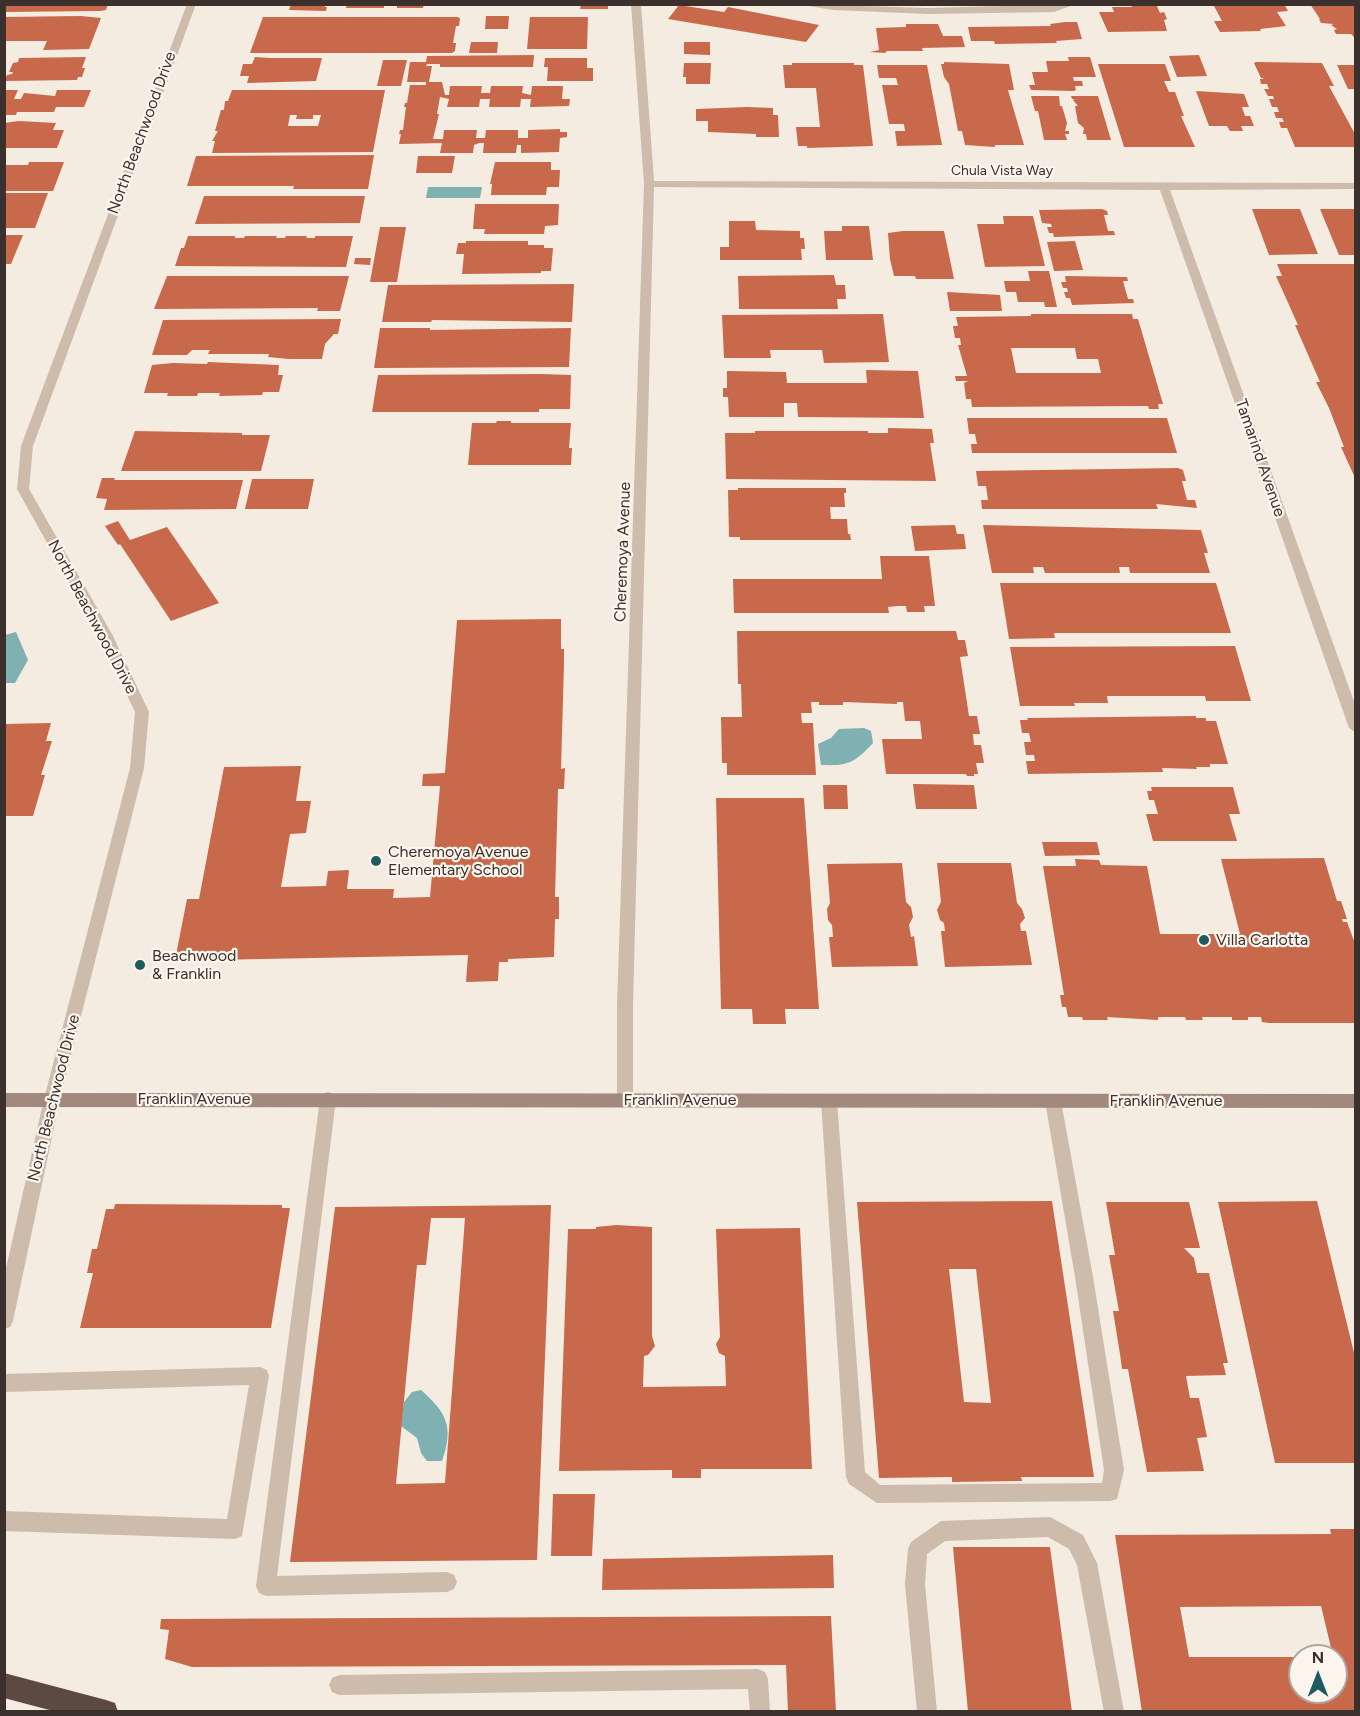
<!DOCTYPE html>
<html>
<head>
<meta charset="utf-8">
<style>
  body { margin:0 }
  #map { position:relative; width:1360px; height:1716px; overflow:hidden; background:#f4ebe1; font-family:Figtree,sans-serif }
  canvas { display:block }
  .frame { position:absolute; inset:0; border:6px solid #3b302b; pointer-events:none }
  .north { position:absolute; left:1288px; top:1644px; width:60px; height:60px; box-sizing:border-box; background:#fbf5ee; border:2px solid #aea6a0; border-radius:50%; rotate:0deg; font-size:16px; font-weight:700; line-height:24px; text-align:center; color:#3b302b }
  .north::after { content:''; display:block; margin:auto; width:21px; height:27px; background:#1f5a5e; clip-path:polygon(50% 0,100% 100%,50% 72%,0 100%) }
</style>
</head>
<body>
<div id="map">
<canvas width="1360" height="1716"></canvas>
<div class="frame"></div>
<div class="north">N</div>
</div>
<script>
const context = document.querySelector('canvas').getContext('2d');
context.lineJoin = 'round';
function paint(path, color) { context.fillStyle = color; context.fill(path, 'evenodd'); }
function strokePath(path, color, width, dash) { context.strokeStyle = color; context.lineWidth = width; context.lineCap = dash ? 'butt' : 'round'; context.setLineDash(dash || []); context.stroke(path); }
function write(font, color, halo, rows, align = 'center') {
  context.font = font + ' Figtree,sans-serif'; context.lineWidth = 4.5; context.setLineDash([]); context.textBaseline = 'middle'; context.strokeStyle = halo; context.fillStyle = color; for (const [text, x, y, turn = 0] of rows) {
    context.save(); context.translate(x, y); context.rotate((+turn || 0) * Math.PI / 180); context.textAlign = isNaN(turn) ? turn : align; if (halo) context.strokeText(text, 0, 0); context.fillText(text, 0, 0); context.restore();
  }
}
paint(new Path2D(`
  M428,187H482L480,198H426Z
  M16,632L28,660L15,683H5V635Z
  M864,728L871,731L873,743C854,763 849,766 821,765L818,744L831,738L839,729Z
  M421,1390C447,1413 454,1427 442,1461H427L421,1453L417,1438L401,1426L404,1402L412,1392Z`), '#7fb0b2');
paint(new Path2D(`
  M5,4H108L106,10L100,11L5,12Z
  M291,4H325V7H327L326,11L289,10Z
  M347,4H384V8H346Z
  M397,4H424L423,8H397Z
  M581,4H608V9H580Z
  M1131,4H1156L1160,13L1164,12L1167,19L1164,20L1167,31L1108,32L1099,12H1114L1112,7H1132Z
  M1213,4H1284L1288,11L1277,12L1286,26L1260,29L1261,31L1220,32L1214,21H1222Z
  M1310,4H1356V39L1351,34H1336L1334,30L1337,29L1331,25L1334,24L1321,23L1319,19H1320Z
  M679,5L724,12L728,7L819,25L806,42L668,19Z
  M81,16L101,18L89,49L43,50L47,41H4V17Z
  M486,16H509L508,29H485Z
  M263,17H457L460,18L459,26H456L453,43H456L455,51L452,53H250Z
  M530,17H588L587,49H527Z
  M1065,22H1077L1082,39L1056,41L1057,43L995,44L994,41H971L968,27L1051,26L1050,24Z
  M906,24H938L943,36H962L965,47L922,48L923,51H887L885,53L870,52L879,50L876,28L906,27Z
  M471,42H498L497,53H469Z
  M684,42H710V55L684,54Z
  M534,55L533,67H440V64H427L426,66H432L429,82H442L445,95H449L450,86H482L481,93H490L491,86H523L522,93L531,95L532,86H563L562,99H570L569,106L530,107L531,99H521L520,107H489L490,99H480L479,107H447L449,99L440,97L437,114H439L433,139H443L444,130H477L476,138H485L486,130H518V138H528V130L560,129V132H567V137L560,138L559,152L521,153V145H517L516,153H483L484,143H479L474,145L473,153H440L442,143L399,144L401,134H399L400,130H403L406,107H404L405,103H407L410,85H426V82H407L410,62H426L427,56Z
  M1199,55L1207,76L1177,77L1169,56Z
  M86,57L82,68H85L82,77H78L77,80L4,81L7,75L12,74L13,72H9L13,63L18,62L19,58Z
  M255,57L270,58H322L316,81L247,83L249,76H240L243,64H252Z
  M1068,57H1090L1096,77H1073L1074,81H1082L1083,86H1075L1076,90L1074,91L1031,90L1029,85H1035L1032,72H1048L1046,61H1069Z
  M545,58H587V68H593V81H547L548,67H544Z
  M383,60H407L401,86H377Z
  M944,62L1009,64L1014,90H1008L1024,145H995V147L965,145L962,131H958L949,84L944,77L941,64H944Z
  M1256,62L1322,63L1334,86H1329L1356,136V147H1295L1287,128H1281L1279,122H1284L1282,118H1276L1274,112H1279L1277,107H1272L1269,99H1274L1273,96H1268L1264,89H1269L1267,84H1261L1260,79H1265L1261,78L1254,63Z
  M684,63H711L710,84H686V77H683Z
  M792,63H854V65H863L873,146L807,148V146H798L796,127H820L816,88H785L783,65H792Z
  M1098,64H1165L1171,81H1164L1169,92H1175L1184,116H1181L1195,147H1124Z
  M877,65H927L942,145L897,146L895,131H905L904,124H889L882,85H898L896,78H879Z
  M1337,65H1356V89H1348Z
  M4,90H18L14,99H21L24,93L55,96L57,90H91L84,107H56L54,112H17L16,115H4Z
  M232,90H385L373,152L212,153L215,141H212L218,131H215L221,110H224L225,101H228ZM290,115H297L296,119H313V115H321L318,126H288Z
  M1196,91L1244,94L1249,107H1242L1245,116H1250L1254,126H1241L1243,131H1230L1227,126H1209Z
  M1031,96H1059L1060,106H1062L1067,123L1065,131H1069V134H1065L1067,140H1044L1038,111H1035Z
  M1071,96H1098L1111,140H1087L1086,134H1083L1084,128L1078,123L1075,106H1078L1073,100L1075,99H1072Z
  M747,107L773,108V115H778L779,137H756V134L708,132V121H696V109Z
  M19,121L56,123L53,130H64L57,148H4V123Z
  M374,155L368,189H293L294,186H187L196,156Z
  M418,156H455L452,173H416Z
  M29,162H64L53,191H4V165H28Z
  M495,162H551V170H560L559,187H547L546,195H491L492,184H490Z
  M4,193H48L35,228H4Z
  M204,196H365L360,223L195,224Z
  M475,204H559L558,225L545,226L544,234H484L485,229H473Z
  M1102,209L1107,211L1108,215H1104L1108,231H1114L1115,235L1054,237L1053,233H1049L1047,227H1052L1051,224L1042,223L1039,210Z
  M1252,209H1300L1318,254L1269,255Z
  M1320,209H1356V255H1339Z
  M1003,216H1033L1045,266L985,267L977,224H1004Z
  M729,221H755L756,230L800,231V238H804L805,249H801L802,260H720V247H729Z
  M842,226H869L873,260H826L824,231H842Z
  M380,227H406L397,282H370Z
  M903,231H944L954,279H916L915,276H894L890,259L888,233Z
  M4,235H23L11,264H4Z
  M188,236H235V238H244L245,236H277L276,238H285L286,236H307L306,238H315V236H353L346,267L175,266L181,248H184Z
  M466,241H528V245H544V248H553L551,271H541V273L462,274L464,254H456L458,243H466Z
  M1075,241L1083,270L1054,271L1047,242Z
  M355,258H371L370,265L354,264Z
  M1277,264H1356V480L1341,447H1344L1329,408L1316,382H1320L1295,325H1298L1276,276H1282Z
  M1028,271H1049L1057,307H1045L1044,302H1018L1016,292H1006L1004,281H1030Z
  M834,275L836,285H845L846,299H837L838,309H739L738,276Z
  M167,276H349L340,311H317L318,308L154,309Z
  M1065,276L1127,277L1128,281H1123L1128,299H1133L1134,303L1072,305L1070,298H1066L1064,292H1068L1067,288H1063L1061,282H1066Z
  M574,284L572,322L432,320L431,322H382L388,285Z
  M947,292L1000,295L1002,311H950Z
  M883,314L889,362L824,363L822,350H770L771,358H724L722,315Z
  M1031,314H1132L1133,319H1138L1163,404H1158L1159,409H1149L1148,406L972,407L971,399H966L964,383L968,381H956L955,376H967L958,345H961L960,338H955L953,326H958L956,317L1031,316ZM1011,348H1075L1077,359H1098L1101,373H1016Z
  M341,319L338,334H334L325,344L322,359H289L268,357L269,354H208L210,350H192L187,355H152L163,320Z
  M380,328H430V330L571,328L569,367L374,368Z
  M208,362L279,365L278,375H283L279,392H263L262,395L219,396L220,393H198L197,396H167L168,393H144L152,365L173,363L207,364Z
  M866,370L918,371L924,418L798,417L797,403H784V417H729L728,397H723V388H727V371L786,372L787,383H867Z
  M541,374L571,375L570,409H539V412H372L378,375Z
  M967,418H1167L1177,453H972L971,444H977L975,434H969Z
  M497,421H511V423H571L569,448H572L571,465H468L472,423H496Z
  M888,428L932,429L934,443H930L936,481L726,479L725,433H755V431H868V433H888Z
  M135,431L242,433V435H270L261,471H121Z
  M1178,468L1183,470L1186,481H1182L1187,500H1195L1197,508L1156,504L1158,509H982L981,500H988L986,486H978L976,471Z
  M102,478H115L114,480H243L236,509L104,510L107,499L96,498Z
  M252,479H314L308,509H245Z
  M738,488H846V493H844L845,507H830L831,519H847L848,534H850L851,540H740V537H729L728,490H738Z
  M118,521L130,540L167,527L219,603L171,621L120,544L118,545L105,526Z
  M955,525L957,534H964L966,549L915,551L911,526Z
  M983,525L1201,530L1208,553H1204L1210,573H1130L1129,567H1119L1120,573H1045L1043,567H1033L1034,573H992Z
  M880,556H929L935,606H924L925,612H907L906,606H898L888,607L889,613H734L733,579H882Z
  M1000,583H1216L1231,633H1054L1055,638L1009,639Z
  M561,619V649H564V664L561,769L565,768L564,789H558L555,897H559V919H555L554,957L508,959V962H499L498,981L466,982L468,955L211,960L212,954L176,955L187,899H199L224,767L301,766L296,801H311L306,833L290,834L281,887L326,886L328,871L349,870L347,889H394L393,898L430,897L440,786H422L423,774L445,773L457,620Z
  M737,631H956L958,640H965L968,656L960,657L969,716H977L980,734H973L974,745H981L984,763H976L978,774H974V776H967L966,774H886L882,739H922L920,721H905L903,702H897V704L843,702V705H819V702H811L812,713H801L802,723H813L816,775H727V763H722L721,717H742L741,684H738Z
  M1235,646L1251,701H1206L1205,696H1107L1108,703H1074L1075,706H1020L1010,647Z
  M1196,716V718H1206V721H1216L1228,764H1210V767H1196L1197,769L1162,768L1163,772L1028,774L1026,761H1035L1034,755H1026L1024,742H1031L1029,733H1022L1020,720H1028L1027,718Z
  M51,723L46,741H52L41,775H45L33,816H4V724Z
  M913,784L974,785L977,809H916Z
  M823,785H847L848,809H824Z
  M1151,787H1233L1240,814H1229L1237,841H1153L1146,814H1158L1154,800H1149L1147,791H1152Z
  M716,798H804L819,1009H785L786,1024H753L752,1009H721Z
  M1042,842H1097L1100,855L1045,856Z
  M1324,858L1337,901H1341L1347,919H1342L1343,922H1347L1356,946V1023H1269L1262,1022L1261,1017H1248V1020H1232V1017H1202L1203,1020H1186L1185,1017H1158V1020L1107,1017L1108,1020H1083L1082,1017H1068L1066,1007H1062L1060,995H1064L1043,866H1076L1075,859L1099,860L1101,865L1147,866L1160,934H1240L1221,859Z
  M902,863L906,902L911,907L913,917L909,925L911,937L914,936L918,966L832,967L829,937H833L832,925L828,920L827,909L830,903L827,864Z
  M937,863H1011L1017,903L1022,909L1025,918L1020,924L1021,931H1026L1032,965L945,967L941,931H945L944,923L940,920L937,910L941,902Z
  M1052,1201L1094,1477H1021L1022,1481L952,1482V1477L879,1478L857,1202ZM949,1269H976L991,1403L964,1402Z
  M1317,1201L1356,1361V1463H1275L1218,1202Z
  M1106,1202H1189L1200,1248H1184L1194,1258L1197,1273H1209L1228,1363H1223L1226,1375L1186,1376L1190,1398H1199L1207,1437L1197,1438L1204,1471L1147,1472L1128,1369H1122L1120,1354L1113,1311H1119L1109,1255H1115Z
  M115,1204L282,1205V1208H290L271,1328H80L93,1273H87L92,1249H97L106,1209H114Z
  M551,1205L537,1560L290,1562L335,1207ZM431,1218H465L445,1483L396,1484L417,1265H426Z
  M616,1225L652,1227V1336L655,1346L648,1355L644,1356L643,1387L726,1386L725,1356L719,1353L716,1344L720,1337L716,1229L800,1228L812,1469H701V1478H672V1470L559,1471L568,1229H596V1227Z
  M553,1494H595L592,1556H551Z
  M1330,1529H1356V1712H1142L1115,1535L1331,1534ZM1321,1606L1333,1656H1336V1692H1300V1657H1189L1180,1607Z
  M953,1547H1050L1072,1712H968Z
  M833,1555L834,1588L602,1590L603,1559Z
  M831,1616L836,1712H788L786,1665L192,1667L165,1659L169,1630L160,1629L161,1619Z`), '#c8694b');
paint(new Path2D(`
  M328,1092L334,1094L336,1099L277,1576L447,1572L454,1575L457,1582L454,1589L447,1592L266,1596L259,1593L256,1586L320,1099L322,1094Z
  M829,1094L835,1096L837,1101L865,1472L880,1485L1102,1483L1104,1470L1075,1277L1045,1101L1047,1096L1053,1094L1059,1096L1061,1101L1093,1277L1124,1470L1117,1499L1110,1501L877,1503L849,1484L846,1477L821,1101L823,1096Z
  M260,1367L267,1370L269,1376L242,1536L235,1539L4,1531V1511L227,1519L249,1385L4,1392V1374Z
  M1050,1517L1083,1535L1097,1563L1124,1712H1104L1077,1565L1069,1549L1048,1537L945,1541L927,1554L925,1584L937,1712H917L905,1584L908,1549L911,1542L941,1521Z
  M758,1669L765,1672L768,1679L770,1712H750L748,1689L339,1695L332,1692L329,1685L332,1678L339,1675Z`), '#cdbbac');
paint(new Path2D(`
  M631,4H641L654,181L1356,183V189L1170,190L1356,707V733L1349,728L1160,190L654,187L633,1006V1100L631,1105L625,1107L619,1105L617,1100V1006L644,184Z
  M797,4L928,8L1076,4L1054,12L928,14L833,10Z
  M52,1092L58,1094L60,1099L13,1321L10,1327L4,1329V1277L44,1099L46,1094Z`), '#cdbbac');
paint(new Path2D(`
  M187,4H196L33,446L29,489L113,636L149,712L144,768L60,1099L58,1104L52,1106L46,1104L44,1099L130,768L135,712L99,636L17,489L21,446Z`), '#cdbbac');
paint(new Path2D(`
  M4,1093L1356,1094V1108L4,1107Z`), '#a18a7d');
paint(new Path2D(`
  M4,1673L106,1700L115,1703L118,1712H57L4,1698Z`), '#5c4a42');
for (const [x, y, r, color] of [
  [376,861,6,"#1f5a5e"],
  [1204,940,6,"#1f5a5e"],
  [140,965,6,"#1f5a5e"]
]) { const dot = new Path2D(); dot.arc(x, y, r, 0, 2 * Math.PI); context.fillStyle = color; context.fill(dot); strokePath(dot, '#fbf5ee', 2); }
write('14px', '#3b302b', '#fbf5ee', [
  ["Chula Vista Way",1002,171]
]);
write('16px', '#3b302b', '#fbf5ee', [
  ["North Beachwood Drive",142,133,-70],
  ["Tamarind Avenue",1260,458,71],
  ["Cheremoya Avenue",623,552,-88],
  ["North Beachwood Drive",92,617,62],
  ["North Beachwood Drive",54,1098,-76],
  ["Franklin Avenue",194,1099],
  ["Franklin Avenue",680,1100],
  ["Franklin Avenue",1166,1101]
]);
write('16px', '#3b302b', '#fbf5ee', [
  ["Cheremoya Avenue",388,852],
  ["Elementary School",388,870],
  ["Villa Carlotta",1216,940],
  ["Beachwood",152,956],
  ["& Franklin",152,974]
], 'left');
</script>
</body>
</html>
